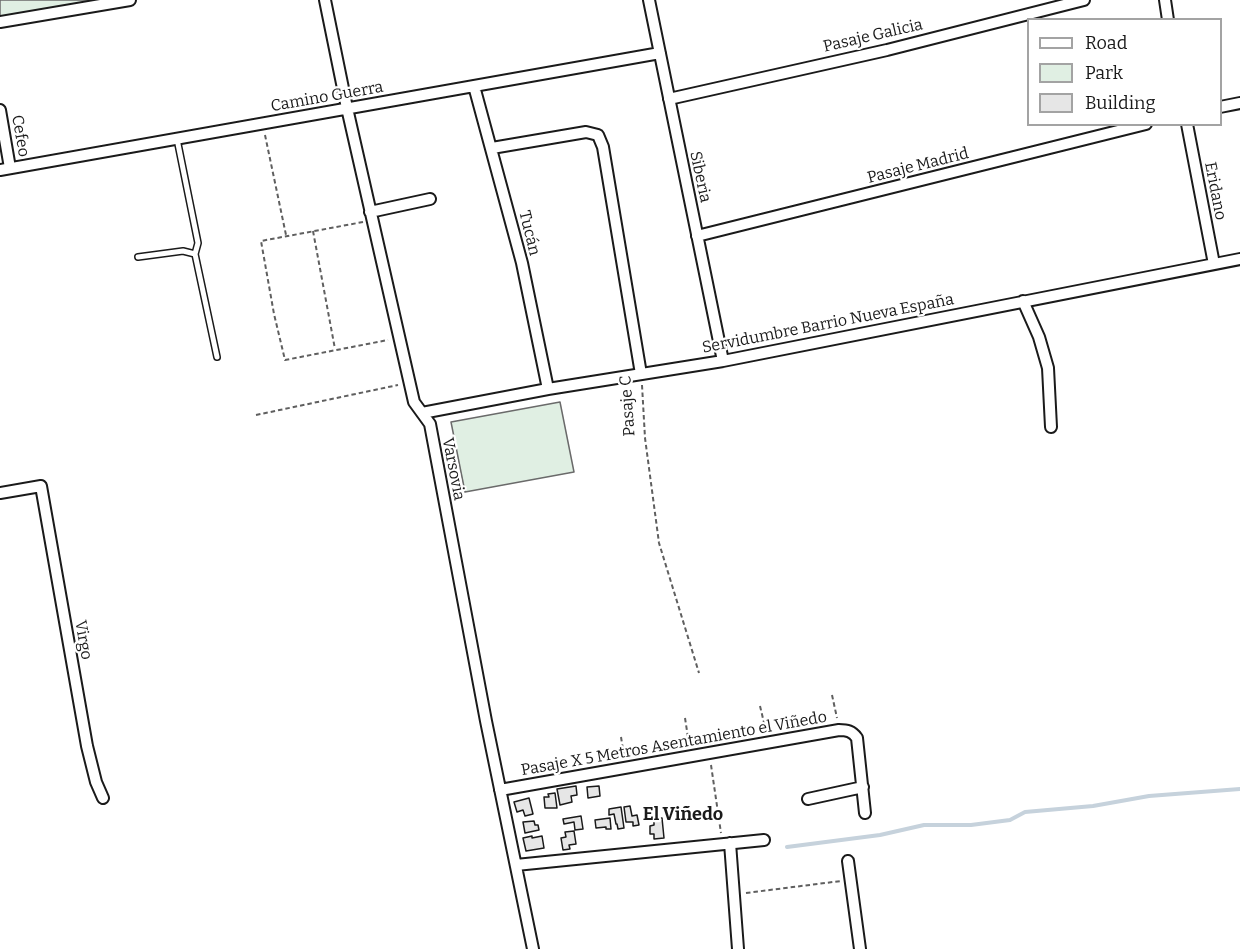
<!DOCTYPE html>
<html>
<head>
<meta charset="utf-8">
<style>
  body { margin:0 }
  #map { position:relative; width:1240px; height:949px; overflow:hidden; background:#fff; font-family:Bitter,serif }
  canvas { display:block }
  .legend { position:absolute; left:1027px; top:18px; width:195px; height:108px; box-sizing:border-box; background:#fff; border:2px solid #a3a3a3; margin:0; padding:8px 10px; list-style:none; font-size:18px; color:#1a1a1a }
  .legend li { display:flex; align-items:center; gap:12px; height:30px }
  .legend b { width:30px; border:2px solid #a3a3a3 }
</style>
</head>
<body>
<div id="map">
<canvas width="1240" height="949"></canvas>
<ul class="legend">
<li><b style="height:8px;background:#fff"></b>Road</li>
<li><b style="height:16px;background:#e0efe3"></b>Park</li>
<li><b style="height:16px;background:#e6e6e6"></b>Building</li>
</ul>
</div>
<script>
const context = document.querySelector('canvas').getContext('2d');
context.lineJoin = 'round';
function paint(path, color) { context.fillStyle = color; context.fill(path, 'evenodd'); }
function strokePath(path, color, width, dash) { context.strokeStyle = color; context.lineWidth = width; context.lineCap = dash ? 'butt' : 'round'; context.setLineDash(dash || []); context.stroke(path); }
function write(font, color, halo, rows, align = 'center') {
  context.font = font + ' Bitter,serif'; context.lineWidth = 4.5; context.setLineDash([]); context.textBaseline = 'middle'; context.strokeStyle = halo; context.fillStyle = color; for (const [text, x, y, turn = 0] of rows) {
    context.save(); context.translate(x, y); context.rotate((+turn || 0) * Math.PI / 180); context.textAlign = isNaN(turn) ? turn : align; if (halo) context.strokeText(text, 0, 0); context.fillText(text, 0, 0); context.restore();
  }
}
const green = new Path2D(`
  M0,0H98L0,17Z
  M560,402L574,472L465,492L451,422Z`);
paint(green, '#e0efe3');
strokePath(green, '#6a6a6a', 1.5);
strokePath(new Path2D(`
  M787,847L880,835L924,825H971L1010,820L1025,812L1093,806L1149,796L1240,789`), '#c6d2dc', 4);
const building = new Path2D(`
  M576,786L577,795L571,796L572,802L560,805L557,789Z
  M599,786L600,796L588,798L587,787Z
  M555,793L557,808H545L544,797H549L548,794Z
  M529,798L533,814L525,816L523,810L517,812L514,802Z
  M630,806L632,816L637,815L639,825L633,826V822H626L624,807Z
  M621,807L624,828L618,829L617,824H616L614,814L609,815V809Z
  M581,816L583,829L575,830L574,822L564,824L563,819Z
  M610,818L611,829H606V827L596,828L595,820Z
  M662,818L664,838L654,839V834H650V826L654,825V819Z
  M534,821L535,825H538L539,830L525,833L523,822Z
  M574,831L576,844L569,845L570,849L563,850L561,838L566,837L565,832Z
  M532,836V838L542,836L544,848L526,851L523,838Z`);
paint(building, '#e6e6e6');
strokePath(building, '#1a1a1a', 1.5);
const lane = new Path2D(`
  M177,139L198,243L195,254L217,357
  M138,257L183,251L195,254`);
const street = new Path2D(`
  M325,0L347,108L414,402L430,424L486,721L533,949
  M649,0L723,361
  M1165,0L1168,20
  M0,22L130,0
  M474,86L522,263L548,389
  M669,99L887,50L1084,0
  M1220,107L1240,103
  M0,110L10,168
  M1187,124L1214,264
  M492,148L586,132L598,135L603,147L641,374
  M0,170L660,53
  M370,212L430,199
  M697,236L1146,124
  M1023,301L1039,337L1048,368L1051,427
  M422,413L548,389L723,361L1240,259
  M0,493L41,486L87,746L96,782L103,798
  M500,790L839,730C847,730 852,731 857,738L865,813
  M808,799L863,787
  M730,843L738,949
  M848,861L860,949
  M516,865L764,840`);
strokePath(lane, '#1a1a1a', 8);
strokePath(street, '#1a1a1a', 14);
strokePath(new Path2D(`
  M265,135L286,235
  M363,222L261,241L274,314L285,360L388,340
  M313,231L335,349
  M642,385L645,438L659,543L699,673
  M256,415L398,385
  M832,695L837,718
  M760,706L766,731
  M685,718L689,744
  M621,737L624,756
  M711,765L721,833
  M746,893L841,881`), '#5f5f5f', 2, [4.5, 3]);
strokePath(lane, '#fff', 5);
strokePath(street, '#fff', 10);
write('16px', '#1a1a1a', '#fff', [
  ["Pasaje Galicia",873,36,-13],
  ["Camino Guerra",327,97,-10],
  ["Cefeo",20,136,80],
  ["Pasaje Madrid",918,166,-14],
  ["Siberia",700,177,78],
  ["Eridano",1215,191,79],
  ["Tucán",529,233,76],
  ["Servidumbre Barrio Nueva España",828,324,-11],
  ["Pasaje C",628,406,-94],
  ["Varsovia",453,469,79],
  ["Virgo",83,640,80],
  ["Pasaje X 5 Metros Asentamiento el Viñedo",674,744,-10]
]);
write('bold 18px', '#1a1a1a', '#fff', [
  ["El Viñedo",683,815]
]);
</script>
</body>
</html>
